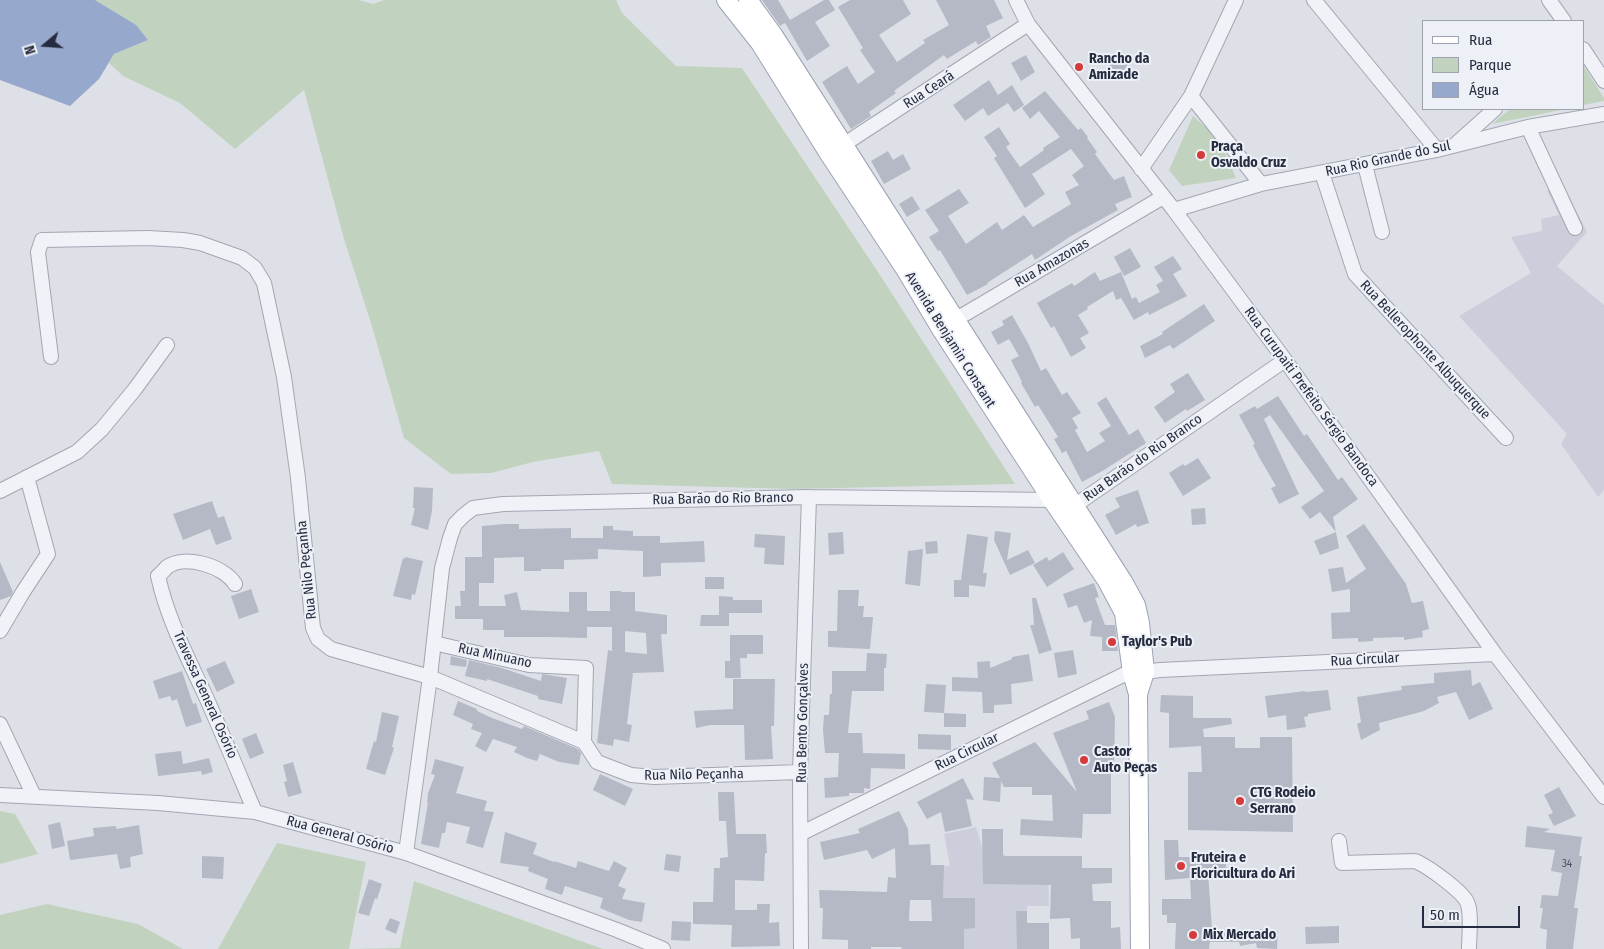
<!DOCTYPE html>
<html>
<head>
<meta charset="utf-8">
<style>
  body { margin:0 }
  #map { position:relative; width:1604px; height:949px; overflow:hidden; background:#dee0e8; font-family:"Fira Sans Condensed",sans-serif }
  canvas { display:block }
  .legend { position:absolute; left:1422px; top:20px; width:162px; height:90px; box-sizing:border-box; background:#edf0f6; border:1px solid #9da2ad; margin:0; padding:6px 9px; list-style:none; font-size:15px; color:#262c40 }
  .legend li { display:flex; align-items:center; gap:10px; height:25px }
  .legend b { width:25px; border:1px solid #9da2ad }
  .north { position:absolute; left:20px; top:20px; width:50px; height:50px; -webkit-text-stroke:4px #edf0f6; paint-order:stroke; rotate:252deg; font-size:14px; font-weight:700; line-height:20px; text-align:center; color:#262c40 }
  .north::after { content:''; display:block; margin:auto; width:18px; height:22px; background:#262c40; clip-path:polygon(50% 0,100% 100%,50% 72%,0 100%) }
  .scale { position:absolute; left:1422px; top:906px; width:98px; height:22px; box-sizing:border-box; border:2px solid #262c40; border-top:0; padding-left:6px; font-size:15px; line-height:18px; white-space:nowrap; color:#262c40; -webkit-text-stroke:4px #edf0f6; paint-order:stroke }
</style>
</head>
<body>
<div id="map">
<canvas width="1604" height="949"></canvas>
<ul class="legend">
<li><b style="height:6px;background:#fff"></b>Rua</li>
<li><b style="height:14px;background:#c1d3be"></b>Parque</li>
<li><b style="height:14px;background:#96a8cb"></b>Água</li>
</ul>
<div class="north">N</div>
<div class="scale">50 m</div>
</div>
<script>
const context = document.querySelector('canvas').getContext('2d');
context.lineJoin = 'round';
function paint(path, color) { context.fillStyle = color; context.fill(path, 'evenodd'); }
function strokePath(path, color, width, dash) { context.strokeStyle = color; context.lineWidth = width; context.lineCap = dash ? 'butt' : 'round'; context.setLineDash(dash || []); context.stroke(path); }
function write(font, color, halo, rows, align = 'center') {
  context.font = font + ' "Fira Sans Condensed",sans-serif'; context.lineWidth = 4; context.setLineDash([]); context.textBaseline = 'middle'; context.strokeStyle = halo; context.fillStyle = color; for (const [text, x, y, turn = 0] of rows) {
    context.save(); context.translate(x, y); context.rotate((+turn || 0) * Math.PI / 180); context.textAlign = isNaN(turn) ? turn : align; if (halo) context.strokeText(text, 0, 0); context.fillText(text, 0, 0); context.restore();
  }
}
paint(new Path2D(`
  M1562,183L1587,232L1557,266L1604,305V490L1598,497L1561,444L1567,434L1459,316L1531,273L1511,237L1542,231L1541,219L1559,215L1547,191Z
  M976,827L983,851H1000L1006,856H1048L1049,906H1027V949H943V900H911L912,865L950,866L944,834Z`), '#cccfdb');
paint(new Path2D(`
  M95,0H359L373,4L384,0H616L622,13L676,66L742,68L880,275L1015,484L793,489L612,484L599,451L533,462L491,473L451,474L404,438L371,323L344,239L304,90L235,149L180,103L123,76L109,63L114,54L148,40L113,11Z
  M1583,65L1604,98V101L1583,105Z
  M1510,109H1566L1492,124Z
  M1193,116L1219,139L1236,178L1182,186L1169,170Z
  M0,811L15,814L38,854L0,864Z
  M277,843L366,862L349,949L400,948L414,881L603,949H218Z
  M47,904L138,924L183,949H0V915Z`), '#c1d3be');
paint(new Path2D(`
  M0,0H95L136,25L148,40L114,54L99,79L70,106L0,80Z`), '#96a8cb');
paint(new Path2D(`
  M762,0H778L790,20L780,26Z
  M824,0H829L835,10L815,22L830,46L807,61L785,23Z
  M850,0H903L911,14L879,35L897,62L925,43L923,40L949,25L936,0H994L1003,18L986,26L991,37L978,45L976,41L947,59L944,55L894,91L896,93L869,112L871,116L851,129L822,82L847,66L858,84L875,72L860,50L863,48L838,7Z
  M1119,52L1131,60L1119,77L1107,69Z
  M1026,55L1035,72L1021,81L1011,63Z
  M989,80L998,95L1012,85L1024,105L1014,112L1008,103L988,116L983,108L965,121L953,105Z
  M1045,91L1078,130L1081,128L1088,137L1087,138L1097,152L1095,154L1114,180L1124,176L1132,197L1115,204L1118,210L1071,236L1035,260L1032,254L987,283L988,284L967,295L940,250L938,251L929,237L939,231L925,210L959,189L969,203L948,216L966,244L997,222L1002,230L1024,215L1033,227L1071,204L1065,192L1079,185L1072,175L1084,166L1071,149L1032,174L1045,194L1025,208L994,158L997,156L984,137L999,127L1010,144L1006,147L1020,167L1044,150L1043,148L1060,137L1039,111L1030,119L1022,108Z
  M888,151L893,160L903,154L911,169L884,184L871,161Z
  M912,196L920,209L907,217L899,204Z
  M1130,248L1141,267L1124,276L1114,257Z
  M1173,256L1182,269L1173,274L1187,296L1149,315L1148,312L1134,320L1121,298L1116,300L1113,291L1087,307L1088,309L1078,315L1089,333L1080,338L1086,348L1071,357L1054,326L1051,328L1037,303L1072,283L1074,286L1095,272L1100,281L1121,272L1132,299L1136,297L1139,303L1160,292L1156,285L1163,281L1154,267Z
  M1204,304L1215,321L1173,349L1170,345L1145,358L1140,346L1163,334L1162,332Z
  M1012,315L1028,343L1041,371L1046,368L1062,395L1067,392L1081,413L1072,418L1078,428L1075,430L1087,452L1105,441L1099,433L1111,426L1097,403L1106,397L1129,435L1138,429L1146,443L1104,470L1082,482L1066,451L1062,453L1054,439L1058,437L1038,405L1035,407L1021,383L1022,382L1011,360L1019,356L1009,339L998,345L991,332L1004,325L1002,321Z
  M1188,373L1205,400L1187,411L1186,409L1165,423L1154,407L1175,392L1170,384Z
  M1278,396L1304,436L1307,434L1338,480L1342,477L1358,499L1333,517L1339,548L1320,555L1314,541L1336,532L1320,512L1310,519L1301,507L1324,491L1270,415L1264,419L1299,494L1279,504L1271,488L1276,486L1259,457L1253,445L1255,444L1239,415L1255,406L1257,409Z
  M1198,458L1211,478L1183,496L1169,473L1183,464L1185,466Z
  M414,487L433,488L432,511L428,530L411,525L415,508H413Z
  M1138,490L1149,523L1137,527L1136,524L1116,535L1105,515L1120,507L1115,498Z
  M212,501L218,518L224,516L232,539L216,545L210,529L183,540L173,514Z
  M1205,508L1206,524L1192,525L1191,509Z
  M504,524H519V529L571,528V538H603V526H613V530L633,531V536H660V543L704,541L705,562L661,563V576L643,577V551L598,549V559L564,560V569H541V571H524V557L494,558V583H479V606H506L504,595L517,592L521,610L569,612V592H587V611H610V591H621V592H635V611L667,615V634H661L664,672L633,673L627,724L632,725L629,742L614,739L613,746L597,743L608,650L612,651V627H587V638L548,637H504V630H483V619H455V606H461L460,591H465V557H482V526ZM625,631L646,633L647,654L625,652Z
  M1364,524L1406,584L1412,603L1423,601L1429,629L1422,631L1423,637L1404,640V637L1373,638V641L1358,642V638L1332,639L1331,613L1350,612V589L1332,592L1328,569L1343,567L1346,583L1366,569L1346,536Z
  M995,531L1011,533L1007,560L1028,550L1035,563L1010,575L994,540Z
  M843,532L844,554L829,555L828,533Z
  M755,534L785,536L784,565L764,564L765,548L754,547Z
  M967,534L988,537L983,573H987L985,587L969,585V597H954V580H961Z
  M937,541L938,553L926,554L925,542Z
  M923,549L920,586L905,584L908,551Z
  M1063,552L1074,569L1047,587L1033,565L1047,557L1049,561Z
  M405,557L423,561L415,595L412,594L411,600L393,596L403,558L405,559Z
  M0,562L13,592L11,596L0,600Z
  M705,577H724V589H705Z
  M1094,583L1099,597L1095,598L1105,625H1115L1118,651H1102V637L1090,636L1092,620L1084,623L1077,605L1068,608L1063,594Z
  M251,589L259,612L239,619L231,596Z
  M838,590H859L858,606H864L863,617H873L870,649L828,647V631H837Z
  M719,596L733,597V600H762V613H729V626H700L701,615H719Z
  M1032,598H1036L1052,650L1039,654L1030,625H1034Z
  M730,635H763V654H747V658H740L741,678H725V661H730Z
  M1073,650L1077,674L1058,678L1054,653Z
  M867,653L887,654L886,668H884V691H852L848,733H862L863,753L905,754V769L871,768L870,789L864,788V793H849V796L825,798L824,778L838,777L839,753H825L823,730L824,715H829L830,694H832V671H866Z
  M1029,654L1033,681L1011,684L1012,704L994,705V713H983L982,692L952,691V677L978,678L977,662L990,661V668L1012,659V657Z
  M451,656L467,660L466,667L450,665Z
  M469,660L502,668L541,681L542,674L567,678L562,704L538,699V696L487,679V681L465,676Z
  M225,661L235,683L217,692L206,669Z
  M1471,670L1472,686L1480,682L1493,709L1469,720L1456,692L1437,697L1439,703L1424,711L1379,723L1380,730L1361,740L1357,724L1361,722L1357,697L1402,690L1401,686L1434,683V673Z
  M182,671L193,704L196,703L202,722L186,727L177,699L172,701L170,696L159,699L153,681Z
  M733,679H775L774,726H771L773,759L745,760L744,725H710L696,728L694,711L733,709Z
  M926,684L946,685L944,713L924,712Z
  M1328,690L1331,710L1308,714V716L1304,717L1306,727L1287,730L1286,715L1268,718L1265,696L1305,691V692Z
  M1161,695L1193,696V718H1231L1232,724L1203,729L1204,737H1235V748H1260V737H1292L1293,832L1188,830V772H1202L1201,746L1169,748V713L1160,712Z
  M458,701L477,709V711L492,718L522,729L524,726L578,749L581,753L579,765L559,762L540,754L537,761L527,758L514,752L517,747L493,739L486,752L475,746L482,733L471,729L473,724L453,715Z
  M1109,702L1115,717L1114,771H1111V814H1083L1082,838L1020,835L1021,819L1053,821L1052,795H1032V787H1004L1001,781L1000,802L983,800L984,777L1000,778L992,763L1035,742L1077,792L1053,733L1089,719L1086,711Z
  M382,712L399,716L392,747L394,748L385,775L366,769L374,741L376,742Z
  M944,713L966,714V727H944Z
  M256,733L264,753L250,759L242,739Z
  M918,734L951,735V750L918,749Z
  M181,751L183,764L209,758L213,772L202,775L201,771L158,776L155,754Z
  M435,759L464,767L456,793L487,801L484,811L494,812L483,848L466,843L470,827L447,822L445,833H442L439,848L421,844L428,803H427L428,793L435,775L431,774Z
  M293,762L302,793L288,797L284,782L287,781L283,765Z
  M600,774L633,789L625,806L593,790Z
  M963,778L974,800L966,799L972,826L945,832L941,812L927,819L917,802Z
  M1559,787L1576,816L1554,826L1548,815L1553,813L1544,795Z
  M718,792H734L736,834H766L767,853H765L764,881L735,880V910H757V904H770L769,923L779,922L780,946L731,947L732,925L693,924V902H713L714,868H720V858L728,857L726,821H719Z
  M899,811L908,829L909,845L930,844L931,865H944L943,898H975V928L964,929V949H901L902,947H871V949H848V940L822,939L823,908H820L819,890L887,892L888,877L896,878L895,848L872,859L867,850L824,860L820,842L860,833L858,829ZM910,900H931L932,921H909Z
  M60,822L65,846L52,849L48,825Z
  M139,825L143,854L130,857L131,867L120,869L117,854L70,860L67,841L94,836L93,828L116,826V829Z
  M1527,826L1550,829L1544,832L1582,837L1579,856H1582L1574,908H1578L1573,949H1546L1547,930L1540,928L1543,908H1540L1542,895L1558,896L1562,873L1551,871L1555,850L1525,847Z
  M982,829H1003V856H1082V868H1112V883L1092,884L1093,901H1111V928L1120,927L1121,949H1080V938L1071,939L1070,918L1050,919L1051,885L983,884Z
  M505,832L537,843L533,854L554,862V861L576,868L578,861L609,871L614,861L627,868L618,886L626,889L622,899L645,903L642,922L629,920L600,908L603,898L565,886L562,895L545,889L548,879L528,871L529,867L500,863Z
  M1164,840H1178L1179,857H1225L1227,873H1208L1212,929H1269L1272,932L1278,931L1277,949L1257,948L1256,943L1240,946L1239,942H1210L1209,949H1175L1176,923H1167V915H1162V899H1191L1190,878L1165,880Z
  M666,854L681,856L679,872L664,870Z
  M202,856L224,857L223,879L202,878Z
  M369,879L382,884L377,899L375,898L369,916L358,913Z
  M1016,911H1027V923H1049V949H1017Z
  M390,918L400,922L396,934L385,929Z
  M672,921L691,922L690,941L671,940Z
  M1339,926V943L1306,944L1305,927Z`), '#b5b9c6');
const minor = new Path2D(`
  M1016,0L1028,24L1174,210L1285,360L1495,654L1604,797
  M1314,0L1437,150
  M1549,0L1564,21
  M1583,49L1604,81
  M1191,96L1261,184
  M1528,127L1575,228
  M1457,143L1495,109
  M837,149L1028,24
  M1365,165L1382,232
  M1141,169L1191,96L1236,0
  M1322,173L1355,274L1506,438
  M1174,210L1261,184L1437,150L1528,127L1604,114
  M948,322L965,314L1163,197
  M51,357L38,252L42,240L148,238L183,240L200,243L242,258L255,268L264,283L284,377L298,478L313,628L318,639L331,649L430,677L584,742L597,762L631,775L654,777L800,772
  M0,491L77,452L102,429L135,389L167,345
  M235,584C224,566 185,554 167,567C164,570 161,574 158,576C167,618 188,658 206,697C223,735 239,774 255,812
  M0,631L23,592L48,554L27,477
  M434,643L529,665L586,668L584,742
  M0,724L34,796
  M0,795L158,803L255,812L406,853L617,930L663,949
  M802,833L1123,675L1160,670L1495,654
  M1339,841L1342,863L1415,861C1426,865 1462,891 1467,902C1472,912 1469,937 1469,949
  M406,853L430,677L442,568L450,538L455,524L463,516L473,508L503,504L809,497L1052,500L1074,506L1285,360
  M801,949L800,772L809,497`);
const major = new Path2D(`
  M726,0L760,43L829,154L905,269L939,326L1052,500L1107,581L1124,613L1132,673L1138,694L1140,949
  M748,0L774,36L1124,583L1136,605L1140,623L1145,672L1138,694`);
strokePath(minor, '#a3a6b2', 16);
strokePath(major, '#9ca3b5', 20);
strokePath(minor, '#f1f2f7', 14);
strokePath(major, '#fff', 18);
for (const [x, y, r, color] of [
  [1079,67,5,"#d63b3c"],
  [1201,155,5,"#d63b3c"],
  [1112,642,5,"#d63b3c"],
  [1084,760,5,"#d63b3c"],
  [1240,801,5,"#d63b3c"],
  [1181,866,5,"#d63b3c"],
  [1193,935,5,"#d63b3c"]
]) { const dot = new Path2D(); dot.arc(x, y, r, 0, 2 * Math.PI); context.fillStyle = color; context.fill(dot); strokePath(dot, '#edf0f6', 2); }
write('11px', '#4a4f62', null, [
  ["34",1567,864]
]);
write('bold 14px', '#262c40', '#edf0f6', [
  ["Rancho da",1089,59],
  ["Amizade",1089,75],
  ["Praça",1211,147],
  ["Osvaldo Cruz",1211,163],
  ["Taylor's Pub",1122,642],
  ["Castor",1094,752],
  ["Auto Peças",1094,768],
  ["CTG Rodeio",1250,793],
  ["Serrano",1250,809],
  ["Fruteira e",1191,858],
  ["Floricultura do Ari",1191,874],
  ["Mix Mercado",1203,935]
], 'left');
write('14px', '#262c40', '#edf0f6', [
  ["Rua Ceará",929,90,-33],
  ["Rua Rio Grande do Sul",1388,159,-12],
  ["Rua Amazonas",1052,263,-30],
  ["Avenida Benjamin Constant",950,340,58],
  ["Rua Bellerophonte Albuquerque",1425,350,47],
  ["Rua Curupaiti Prefeito Sérgio Bandoca",1311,397,54],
  ["Rua Barão do Rio Branco",1143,458,-35],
  ["Rua Barão do Rio Branco",723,499,-1],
  ["Rua Nilo Peçanha",307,570,-96],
  ["Rua Minuano",495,656,12],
  ["Rua Circular",1365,660,-3],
  ["Travessa General Osório",205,695,66],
  ["Rua Bento Gonçalves",803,723,-89],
  ["Rua Circular",967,752,-26],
  ["Rua Nilo Peçanha",694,775,-1],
  ["Rua General Osório",340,835,15]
]);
</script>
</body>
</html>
